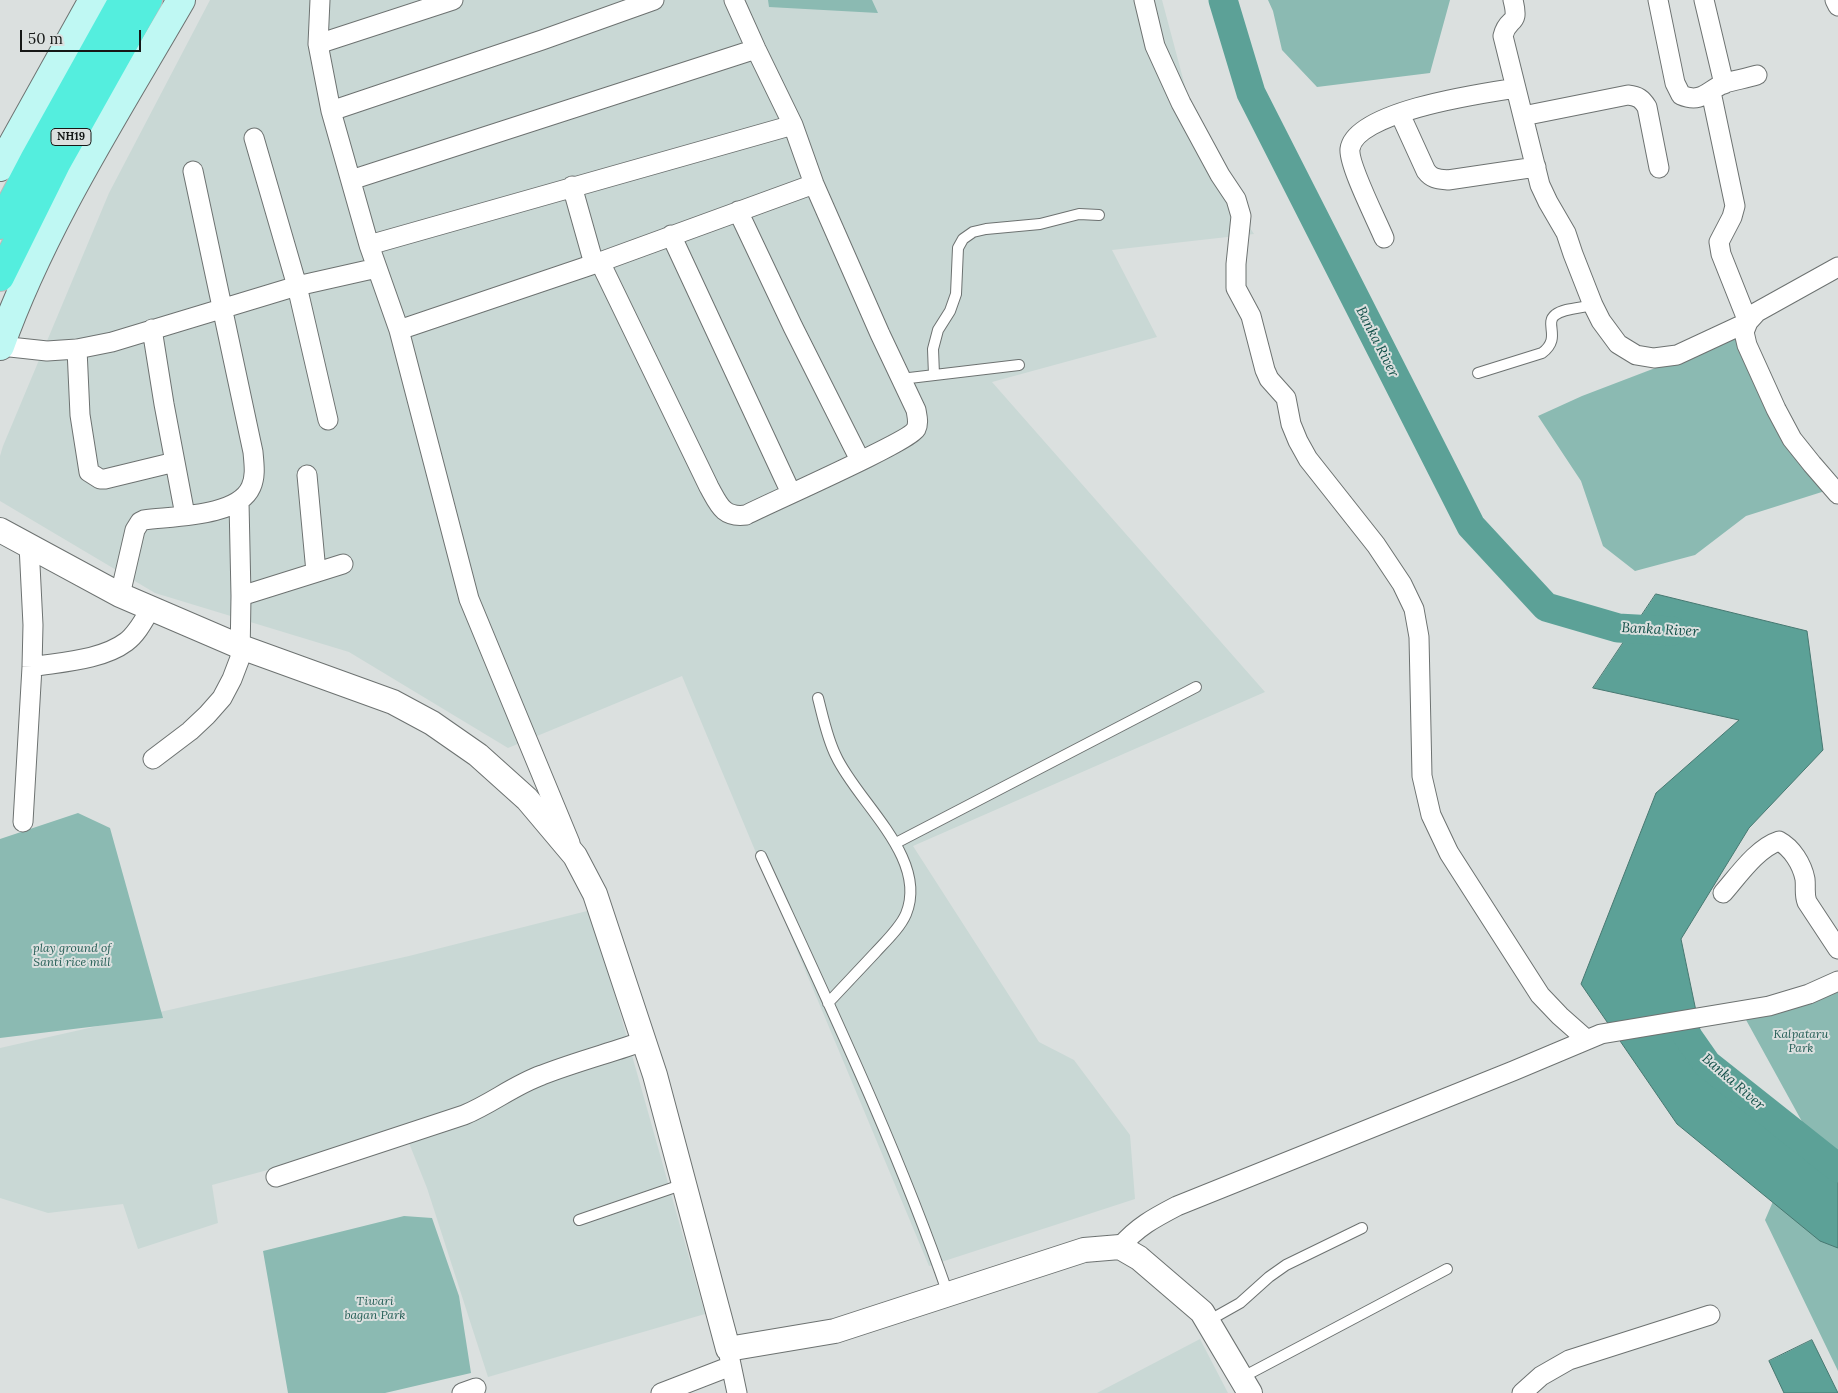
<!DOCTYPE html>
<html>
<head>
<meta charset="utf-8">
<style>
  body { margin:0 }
  #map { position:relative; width:1838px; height:1393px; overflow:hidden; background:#dbe0df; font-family:Lora,serif }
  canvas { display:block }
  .scale { position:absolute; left:20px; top:30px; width:121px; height:22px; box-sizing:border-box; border:2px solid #161817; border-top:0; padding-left:6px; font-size:15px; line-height:18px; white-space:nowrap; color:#161817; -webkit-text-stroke:4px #dbe0df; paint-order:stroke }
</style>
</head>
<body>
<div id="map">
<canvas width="1838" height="1393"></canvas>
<div class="scale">50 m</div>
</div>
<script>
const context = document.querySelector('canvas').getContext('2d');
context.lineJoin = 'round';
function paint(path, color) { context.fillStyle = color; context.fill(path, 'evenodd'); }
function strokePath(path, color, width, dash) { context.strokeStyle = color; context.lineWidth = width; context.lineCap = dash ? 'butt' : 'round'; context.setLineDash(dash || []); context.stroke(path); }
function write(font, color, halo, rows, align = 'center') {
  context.font = font + ' Lora,serif'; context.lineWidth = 4; context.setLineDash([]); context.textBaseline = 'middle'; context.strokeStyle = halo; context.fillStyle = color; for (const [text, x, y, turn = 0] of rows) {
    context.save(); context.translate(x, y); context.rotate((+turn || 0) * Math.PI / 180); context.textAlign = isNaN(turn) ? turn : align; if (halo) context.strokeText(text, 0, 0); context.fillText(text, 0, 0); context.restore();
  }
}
paint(new Path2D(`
  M210,0H1162L1205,161L1254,234L1112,250L1157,337L992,382L1265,692L913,846L1039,1042L1074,1060L1130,1135L1135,1199L929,1266L682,676L508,748L349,652L155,593L0,501V456L3,446L109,193Z
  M591,910L705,1314L488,1377L427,1188L405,1133L212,1185L218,1223L138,1249L123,1204L48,1213L0,1198V1048L409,956Z
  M1200,1339L1228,1393H1097Z`), '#c9d8d5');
paint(new Path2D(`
  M768,0H872L878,13L769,7Z
  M1268,0H1450L1430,73L1317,87L1282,50L1273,11Z
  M1739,336L1825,491L1746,516L1695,555L1635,571L1603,546L1581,481L1538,416L1582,396Z
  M78,813L110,828L163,1018L0,1038V839Z
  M1838,991V1371L1765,1220L1805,1127L1745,1018Z
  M404,1216L432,1218L459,1296L471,1373L385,1393H288L263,1251Z`), '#8bbab2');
const water = new Path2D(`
  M1656,594L1807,631L1823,750L1749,828L1681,939L1707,1064L1838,1168V1248L1820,1241L1677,1124L1581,984L1656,793L1739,720L1593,688Z
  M1812,1340L1838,1393H1784L1769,1361Z`);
paint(water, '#5ca197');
strokePath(water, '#477871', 1);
strokePath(new Path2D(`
  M1223,0L1251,93L1471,526L1546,607L1618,628L1672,631
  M1686,1034L1707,1064L1838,1168`), '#5ca197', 29);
const service = new Path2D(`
  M1478,373L1542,353C1562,338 1544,324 1555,315C1564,308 1582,308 1593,305
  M934,375L933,349L938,330L950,311L956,294L958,248L963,239L973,232L986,229L1040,224L1079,214L1099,215
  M901,379L1019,365
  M818,698C823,717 827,738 836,756C857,802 929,858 906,914C900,928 886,941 875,953C860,969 844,986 828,1003
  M896,843L1196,687
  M761,856C827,1000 896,1144 948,1294
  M579,1220L684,1184
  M1208,1321L1240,1303L1269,1277L1286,1265L1362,1228
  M1241,1378L1447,1269`);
const minor = new Path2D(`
  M320,0L318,44L331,111L369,245L399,330L469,599L570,843
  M1144,0L1155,46L1181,103L1220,175L1236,199L1241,216L1236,264V288L1251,316L1265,370L1269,379L1286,398L1291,424L1298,441L1308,459L1376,545L1402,584L1414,609L1419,637L1422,776L1431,815L1449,853L1540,995L1560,1016L1586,1039
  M1513,0C1520,28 1508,15 1503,36L1540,185L1548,202L1566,233L1573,254L1593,305L1601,321L1618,344L1636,355L1654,358L1677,355L1748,322L1721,254L1719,242L1732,217L1735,206L1711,92
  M1658,0L1675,83L1681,95C1702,104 1708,90 1725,83C1736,80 1747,78 1757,75
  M1704,0L1724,84
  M1835,0L1838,6
  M318,44L453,0
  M331,111L542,40L654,0
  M1400,114L1426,171C1432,179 1438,179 1448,180L1536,167
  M1523,116L1628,95C1638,96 1642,99 1647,107L1659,168
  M254,138L297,286L328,420
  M351,180L756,49
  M572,186L594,264
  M738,211L793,327L860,460
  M671,235L791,493
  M1384,238C1377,221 1348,164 1350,149C1355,111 1484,93 1516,88
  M369,245L793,125
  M600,262L709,487C719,505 723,518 746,515C769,503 909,442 916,429C919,423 917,416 916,410L880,334L814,184L793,125L756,49L734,0
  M1838,267L1757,312L1748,322L1744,332L1747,345L1776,409L1792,439L1812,464L1838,494
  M152,329L164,404L185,515
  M399,330L600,262L814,184
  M0,346L47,351L77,349L112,342L297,286L377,268
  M77,349L80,415L89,472L100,479H105L175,462
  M307,475L316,572
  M120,595L135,530L140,522L144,520C173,516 238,517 251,487C256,476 254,464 253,452L193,171
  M241,596L343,564
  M32,667C61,662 102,660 126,642C137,634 144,620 151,608
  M153,759L190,731L207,715L222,698L232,679L240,658L241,596L239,502
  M23,822L32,667L33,625L29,545
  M1723,893C1738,876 1757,848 1779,841C1792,848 1802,864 1805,879C1806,888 1804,894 1807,902L1838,949
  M276,1177L464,1115C491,1104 514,1085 542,1075C575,1062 610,1053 644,1041
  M1120,1247C1137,1227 1154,1218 1177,1206L1513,1071L1601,1034L1769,1006L1809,994L1838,981
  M729,1355L737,1393
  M462,1393L476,1388
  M661,1393L731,1366
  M1522,1393L1541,1376L1569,1360L1710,1315`);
const tertiary = new Path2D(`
  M0,530L120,595L241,647L393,702L432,723L478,755L527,799L575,856L595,894L655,1075L728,1349L835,1331L1084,1250L1120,1247L1139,1258L1202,1312L1250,1393`);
const secondary = new Path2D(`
  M0,167L93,0
  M0,346C43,225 117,111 181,0`);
const trunk = new Path2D(`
  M0,225L35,158L123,0
  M0,277L56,164L148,0`);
strokePath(service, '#6d7271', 12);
strokePath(minor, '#6d7271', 21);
strokePath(tertiary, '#6d7271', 26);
strokePath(secondary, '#6d7271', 30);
strokePath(trunk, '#b9bab9', 30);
strokePath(service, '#fff', 10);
strokePath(minor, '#fff', 19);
strokePath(tertiary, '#fff', 24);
strokePath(secondary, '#bff8f3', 28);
strokePath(trunk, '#54eede', 28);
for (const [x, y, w] of [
  [71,137,40]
]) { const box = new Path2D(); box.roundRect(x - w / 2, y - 8.5, w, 17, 4); context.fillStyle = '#dbe0df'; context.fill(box); strokePath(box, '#161817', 1); }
write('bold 11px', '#161817', null, [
  ["NH19",71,137]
]);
write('italic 12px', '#235d55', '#dbe0df', [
  ["play ground of",72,949],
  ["Santi rice mill",72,963],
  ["Kalpataru",1801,1035],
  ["Park",1801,1049],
  ["Tiwari",375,1302],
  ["bagan Park",375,1316]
]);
write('italic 14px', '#135049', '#dbe0df', [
  ["Banka River",1377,342,63],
  ["Banka River",1660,630,3],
  ["Banka River",1733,1082,41]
]);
</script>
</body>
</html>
